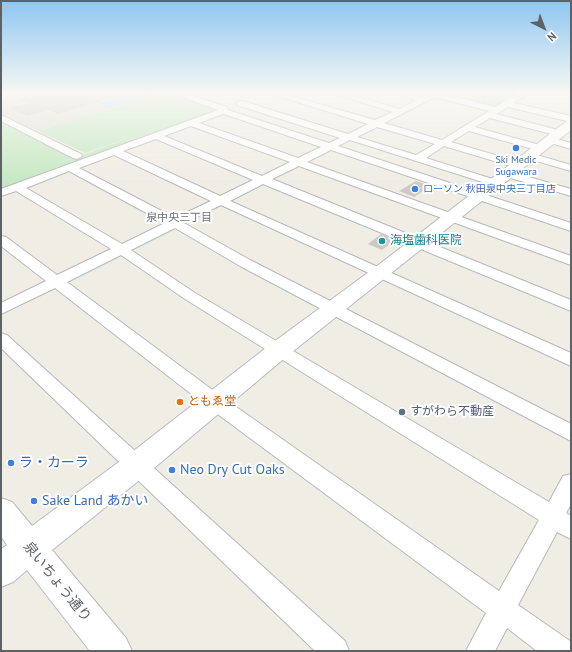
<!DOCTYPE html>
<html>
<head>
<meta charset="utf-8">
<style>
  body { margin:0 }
  #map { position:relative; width:572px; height:652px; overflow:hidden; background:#f0ede5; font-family:"PT Sans",sans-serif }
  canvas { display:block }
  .frame { position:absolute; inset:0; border:2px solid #5d6266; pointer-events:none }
  .north { position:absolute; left:524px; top:8px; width:40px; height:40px; -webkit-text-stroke:3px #fff; paint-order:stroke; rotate:138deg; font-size:11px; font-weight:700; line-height:16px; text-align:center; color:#5d6266 }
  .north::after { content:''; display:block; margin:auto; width:14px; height:18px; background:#5d6266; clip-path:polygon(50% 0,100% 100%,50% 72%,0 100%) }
</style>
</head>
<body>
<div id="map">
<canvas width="572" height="652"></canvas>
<div class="frame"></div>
<div class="north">N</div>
</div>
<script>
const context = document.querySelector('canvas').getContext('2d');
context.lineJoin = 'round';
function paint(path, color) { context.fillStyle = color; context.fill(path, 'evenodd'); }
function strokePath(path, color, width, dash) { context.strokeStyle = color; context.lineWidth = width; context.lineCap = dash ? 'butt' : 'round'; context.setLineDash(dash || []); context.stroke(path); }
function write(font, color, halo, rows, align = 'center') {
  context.font = font + ' "PT Sans","Noto Sans JP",sans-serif'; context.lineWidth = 4; context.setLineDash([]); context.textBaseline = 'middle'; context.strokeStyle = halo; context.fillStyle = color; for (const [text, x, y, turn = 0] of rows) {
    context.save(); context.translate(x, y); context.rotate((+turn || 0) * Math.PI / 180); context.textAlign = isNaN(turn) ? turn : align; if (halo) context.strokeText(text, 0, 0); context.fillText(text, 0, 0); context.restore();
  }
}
paint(new Path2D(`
  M26,93H145L152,96L38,131L1,114V100Z`), '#e2ded6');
paint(new Path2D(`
  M146,93H172L222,110L1,191V121L75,157L43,169L146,132L85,153L38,131L152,96Z
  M443,93H520L496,108Z`), '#c4e8c1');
paint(new Path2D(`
  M448,93H489L473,102L444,95Z`), '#fcefd4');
paint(new Path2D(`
  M130,94L141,98L109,108L99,103Z`), '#a6e0ff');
paint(new Path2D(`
  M41,93H117V96L58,114L48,110L27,116L9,108L28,103L18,99Z
  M416,181L431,186L414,197L399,191Z
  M381,234L395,240L382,250L368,244Z`), '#cdc9c4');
const street = new Path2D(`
  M5,93H19L1,99V94Z
  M171,93H184L227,107L228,110L329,143L340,138L237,105L236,103L240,101H243L348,134L368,124L268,93H281L375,120L393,112L330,93H344L400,109L416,100L393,93H407L423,97L431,93H442L495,107L518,93H528L514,103L571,116V122L508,107L496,114L562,131L564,133L562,135L559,136L490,118L475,127L543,146L545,148L543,150L540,151L469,131L451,142L522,163L523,165L522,167H514L444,146L426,158L499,181L501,183L495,186L350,140L338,146L571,223V231L331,150L307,162L571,256V265L299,166L272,179L571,300V311L263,184L230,201L571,353V366L221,205L184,223L250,260L571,424V441L240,266L175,228L131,250L195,293L549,502L563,476L571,474V504L566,513L571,516V539L557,532L518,605L570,641L571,651H537L507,628L495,651H466L486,613L208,407L55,288L1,314V303L46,281L1,246V236L6,237L57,275L111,249L16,191L1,196V189L218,110ZM435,97L489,111L442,140L384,123ZM223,114L227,115L321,147L298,158L199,123ZM191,126L290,162L262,176L164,136ZM377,127L435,144L416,155L357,137ZM156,139L253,180L220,196L123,151ZM114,155L211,201L175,218L79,168ZM69,171L165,223L122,244L26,188ZM121,255L185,299L539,520L499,591L222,397L67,282Z
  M1,115L81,154L82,156L77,159L73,158L1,121Z
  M550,137L571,143V149L547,142L545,140Z
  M530,153L571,165V171L526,158L525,156Z
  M508,171L571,189V196L504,176L503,174L504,172Z
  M1,333L7,335L345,641L349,651H315L1,348Z`);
const secondary = new Path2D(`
  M571,120V130L287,356L147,474L52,550L126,638L132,651H90L27,570L13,582L1,587V549L7,545L1,536V498L12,502L32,526L127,456L271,344L373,269L567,121Z`);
strokePath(street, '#b6b9bc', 2);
strokePath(secondary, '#b7bbc0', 2);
paint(street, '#fff');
paint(secondary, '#fff');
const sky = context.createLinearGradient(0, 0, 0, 185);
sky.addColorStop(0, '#8dc6f1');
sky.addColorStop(0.5, '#f8f7f3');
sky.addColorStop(1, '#f8f7f300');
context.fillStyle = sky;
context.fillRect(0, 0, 572, 185);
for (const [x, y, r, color] of [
  [516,148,4,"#3f7fe0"],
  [415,189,4,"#3f7fe0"],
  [382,241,4,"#0f9aa8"],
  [180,402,4,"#e8710a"],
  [402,412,4,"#5c6f8a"],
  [11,463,4,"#3f7fe0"],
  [172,470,4,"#3f7fe0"],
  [34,501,4,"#3f7fe0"]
]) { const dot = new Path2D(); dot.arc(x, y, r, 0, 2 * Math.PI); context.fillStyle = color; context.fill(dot); strokePath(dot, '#fff', 1.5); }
write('10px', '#366cbe', '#fff', [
  ["Ski Medic",516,160],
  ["Sugawara",516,172],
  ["ローソン 秋田泉中央三丁目店",423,189,"left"]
]);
write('11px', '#6e7478', '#fff', [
  ["泉中央三丁目",179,218]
]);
write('12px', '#0d838f', '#fff', [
  ["海塩歯科医院",390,241]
], 'left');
write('12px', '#c56008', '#fff', [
  ["ともゑ堂",188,402]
], 'left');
write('12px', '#4e5e75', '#fff', [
  ["すがわら不動産",410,412]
], 'left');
write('14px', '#366cbe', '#fff', [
  ["ラ・カーラ",19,463],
  ["Neo Dry Cut Oaks",180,470],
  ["Sake Land あかい",42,501]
], 'left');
write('14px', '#5d6266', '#fff', [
  ["泉いちょう通り",57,582,51]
]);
</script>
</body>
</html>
